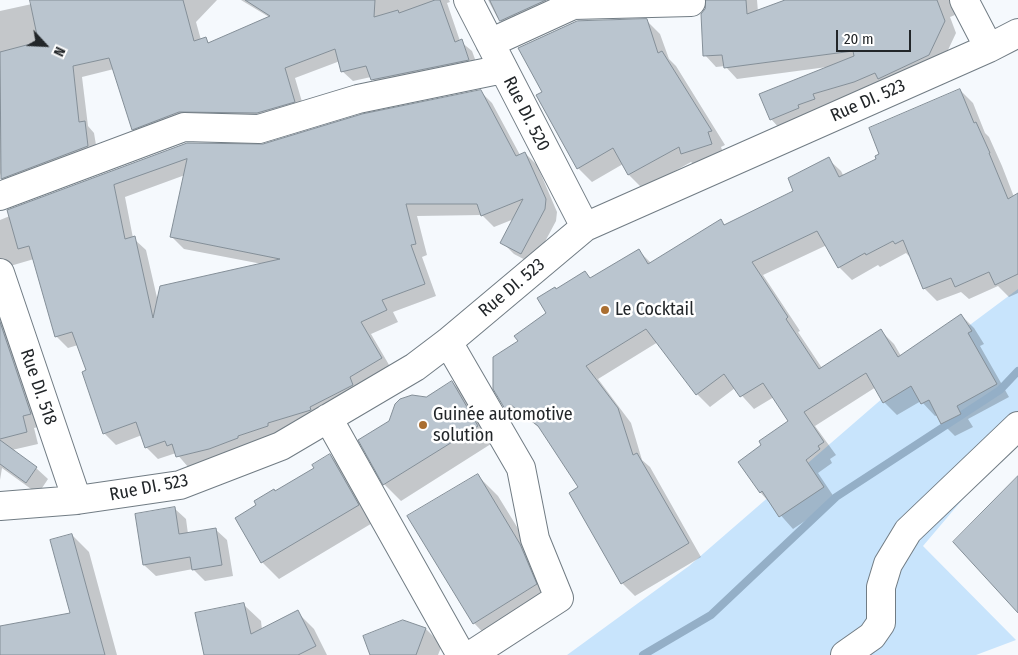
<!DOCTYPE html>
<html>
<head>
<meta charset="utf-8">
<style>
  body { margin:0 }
  #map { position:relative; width:1018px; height:655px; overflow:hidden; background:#f5f9fd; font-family:"Fira Sans Condensed",sans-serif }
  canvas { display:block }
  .north { position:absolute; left:20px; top:20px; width:50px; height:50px; -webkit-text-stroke:4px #fff; paint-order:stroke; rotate:115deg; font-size:14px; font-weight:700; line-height:20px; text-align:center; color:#222629 }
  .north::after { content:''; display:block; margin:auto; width:18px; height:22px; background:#222629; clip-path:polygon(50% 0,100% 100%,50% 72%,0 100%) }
  .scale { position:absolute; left:836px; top:30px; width:75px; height:22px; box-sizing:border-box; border:2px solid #222629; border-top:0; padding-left:6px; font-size:15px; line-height:18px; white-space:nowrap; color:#222629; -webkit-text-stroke:4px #fff; paint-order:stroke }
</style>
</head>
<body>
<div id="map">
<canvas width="1018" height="655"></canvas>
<div class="north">N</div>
<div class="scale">20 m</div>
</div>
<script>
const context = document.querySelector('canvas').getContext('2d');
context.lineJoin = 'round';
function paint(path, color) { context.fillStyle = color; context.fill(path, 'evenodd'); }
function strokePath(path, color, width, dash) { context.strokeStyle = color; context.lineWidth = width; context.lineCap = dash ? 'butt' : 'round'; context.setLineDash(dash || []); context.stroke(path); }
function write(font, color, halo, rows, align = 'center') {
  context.font = font + ' "Fira Sans Condensed",sans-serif'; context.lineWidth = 5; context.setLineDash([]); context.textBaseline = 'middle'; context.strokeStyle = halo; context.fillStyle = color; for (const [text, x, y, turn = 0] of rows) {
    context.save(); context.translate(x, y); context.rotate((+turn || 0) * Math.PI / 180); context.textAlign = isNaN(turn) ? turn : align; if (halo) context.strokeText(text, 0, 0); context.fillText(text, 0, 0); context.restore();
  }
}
paint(new Path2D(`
  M1018,289V434L923,546L1016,640L976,655H567L689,566L951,339Z`), '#c8e4fc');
paint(new Path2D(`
  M50,0H217L196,22L201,40L206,39L210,44L269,17L241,0H449L450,2L447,3L460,41L472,51L479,70L382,90L371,77L353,81L342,71L340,61L295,78L305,112L143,140L133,129L114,69L82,77L88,126L94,133L98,157L13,189L2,178L0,173V11Z
  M488,0H575L510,30L497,17Z
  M707,0H757L758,12L788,0H949L955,15L950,17L956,33L940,67L866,93L824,106L826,111L782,131L771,119L827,67L737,79L725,66L716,67L705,55Z
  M646,20L660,34L669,59L676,66L725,145L721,147L725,158L697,167L691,162L643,189L629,175L623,164L592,182L578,168Z
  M960,90L973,103L985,133L989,137L1002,166L1014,197L1018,194V293L1009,297L998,286L969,299L961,292L937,301L924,288L911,255L909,256L906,253L880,267L878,265L852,280L839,267L827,245L763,275L800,331L798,332L822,368L881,331L894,344L901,356L961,315L974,328L984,344L980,346L1009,397L968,419L973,427L955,436L942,423L938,415L935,416L921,401L897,415L884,402L876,387L815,426L836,455L830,459L832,463L818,473L836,500L793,529L760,492L763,445L789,421L774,397L754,409L735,388L710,407L697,394L658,342L598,379L631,423L642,460L650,467L701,557L635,596L622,583L580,488L544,431L525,417L519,421L506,408L520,341L548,313L557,290L585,273L591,279L639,251L651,263L720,221L725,225L795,192L828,159L841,171L844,177L878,160Z
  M480,91L492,103L520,155L525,153L537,165L557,212L556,221L533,264L514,254L502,242L514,219L494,227L482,215L417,216L427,255L422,257L436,296L393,312L398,322L371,334L392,370L321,419L189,468L176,453L158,459L146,447L142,435L116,445L104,433L87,371L78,345L68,348L56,336L34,259L0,269V220L187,144L263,145ZM185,175L172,237L184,249L262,264L158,302L146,250L133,238L125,197Z
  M0,302L42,426L34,428L38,444L12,450L36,468L48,479L38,494L2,468L0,480Z
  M452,382L469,399L494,442L401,501L384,484L360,440Z
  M330,455L346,472L374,522L279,579L262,562L236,519L316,468Z
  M477,475L498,496L541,566L556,605L494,644L474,623Z
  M174,508L186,519L188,534L215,529L227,540L233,576L205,581L193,569L156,576L144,565Z
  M72,535L89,552L117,655H0V627L72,614Z
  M244,605L261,621L262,630L297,612L314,629L327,655H205Z
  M404,621L426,629L442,645L438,655H371Z`), '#0003');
strokePath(new Path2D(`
  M643,655L711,615L836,497L1000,390L1018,371`), '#94afc7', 8);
const building = new Path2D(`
  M30,0H183L194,41L206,37L208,43L270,16L245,0H375L374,17L398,10L399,13L435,0H440L455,42L462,39L469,60L371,80L366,66L341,72L335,49L285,68L295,102L257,113L179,112L132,130L109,58L73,66L79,122L85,121L88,146L1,179L0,52L38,42Z
  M490,0H546L500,21Z
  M706,0H746L747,14L785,0H937L945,21L929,55L878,79L875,73L854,82L813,94L815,99L798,105L799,108L770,120L759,94L854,56L853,51L724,68L722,55L703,56L701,14L705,9Z
  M647,19L658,53L662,51L712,131L708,132L712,144L681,154L679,147L628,175L613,148L577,169L536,95L542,92L518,48L577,21Z
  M960,89L974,123L976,122L990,153H989L1008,199L1018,193V274L995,285L989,272L955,287L951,278L923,289L903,240L895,244L893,241L866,255L865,253L838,268L817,231L752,262L788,317L786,319L819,369L881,329L898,357L961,314L972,331L968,333L997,384L957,406L961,414L941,424L929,400L921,404L911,386L883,403L866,373L804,412L824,442L818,446L820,449L806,460L824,487L779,517L762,491L760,493L738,462L761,445L759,441L788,421L763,383L740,397L724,374L696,395L646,329L586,366L618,408L633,455L637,453L689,543L621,584L569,493L578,487L538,426L511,405L505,409L493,389V357L518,341L514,336L546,313L537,298L555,287L556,289L585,271L590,278L639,249L648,264L721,219L724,225L793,191L788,178L829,157L839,177L876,159L875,156L879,154L869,128Z
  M481,90L516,156L525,152L546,199L545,209L521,254L500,243L523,199L481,216L477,204H406L416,244L411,245L425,284L382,300L387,310L361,322L382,358L350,377L353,385L310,407L311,410L268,423V426L238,436V438L209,449L176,457L172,444L167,446L165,441L145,448L136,422L103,434L82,372L86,370L72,332L55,337L29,246L18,249L7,210L187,143L263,144L362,114ZM187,159L170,237L280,259L160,286L153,318L135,236L125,239L114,185Z
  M0,322L31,414L23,416L27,432L0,439Z
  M452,381L478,426L383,485L358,440L389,421L395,404L400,399L412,395L426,397Z
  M0,440L37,467L26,483L0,464Z
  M330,454L359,505L261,563L235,518L256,505L254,501L274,489L275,491L314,468L312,465Z
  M478,474L520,544L537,584L473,624L407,516Z
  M1018,476V613L953,542Z
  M175,507L179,534L216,528L222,565L192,570L190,557L143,565L135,514Z
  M72,534L105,655H0V626L70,613L50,540Z
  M244,603L251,634L298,610L316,646L298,655H204L195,613Z
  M403,620L426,628L416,655H370L363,636Z`);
paint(building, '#bac5cf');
strokePath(building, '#848f98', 1);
const minor = new Path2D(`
  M468,0L585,227
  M964,0L989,48
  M573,5L691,2
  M490,43L573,5L578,0
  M0,196L184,127L259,129L358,99L503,69
  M0,273L77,500
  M448,342L521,468L535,539L559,598L471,655
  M328,418L461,655
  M0,506L77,500L180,485L281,446L415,367L448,342L585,227L989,48L1018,33
  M845,655L872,636L881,623V587L888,564L908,531L1018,426`);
strokePath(minor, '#717c84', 30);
strokePath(minor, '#fff', 28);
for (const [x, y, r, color] of [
  [605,310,5,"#aa6e30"],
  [423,425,5,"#aa6e30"]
]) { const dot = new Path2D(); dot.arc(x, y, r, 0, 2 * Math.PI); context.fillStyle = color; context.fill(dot); strokePath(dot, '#fff', 2); }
write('18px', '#222629', '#fff', [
  ["Rue DI. 523",868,101,-24],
  ["Rue DI. 520",526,114,63],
  ["Rue DI. 523",512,288,-40],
  ["Rue DI. 518",38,387,71],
  ["Rue DI. 523",149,488,-11]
]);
write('18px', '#222629', '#fff', [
  ["Le Cocktail",615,310],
  ["Guinée automotive",433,415],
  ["solution",433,436]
], 'left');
</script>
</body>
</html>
